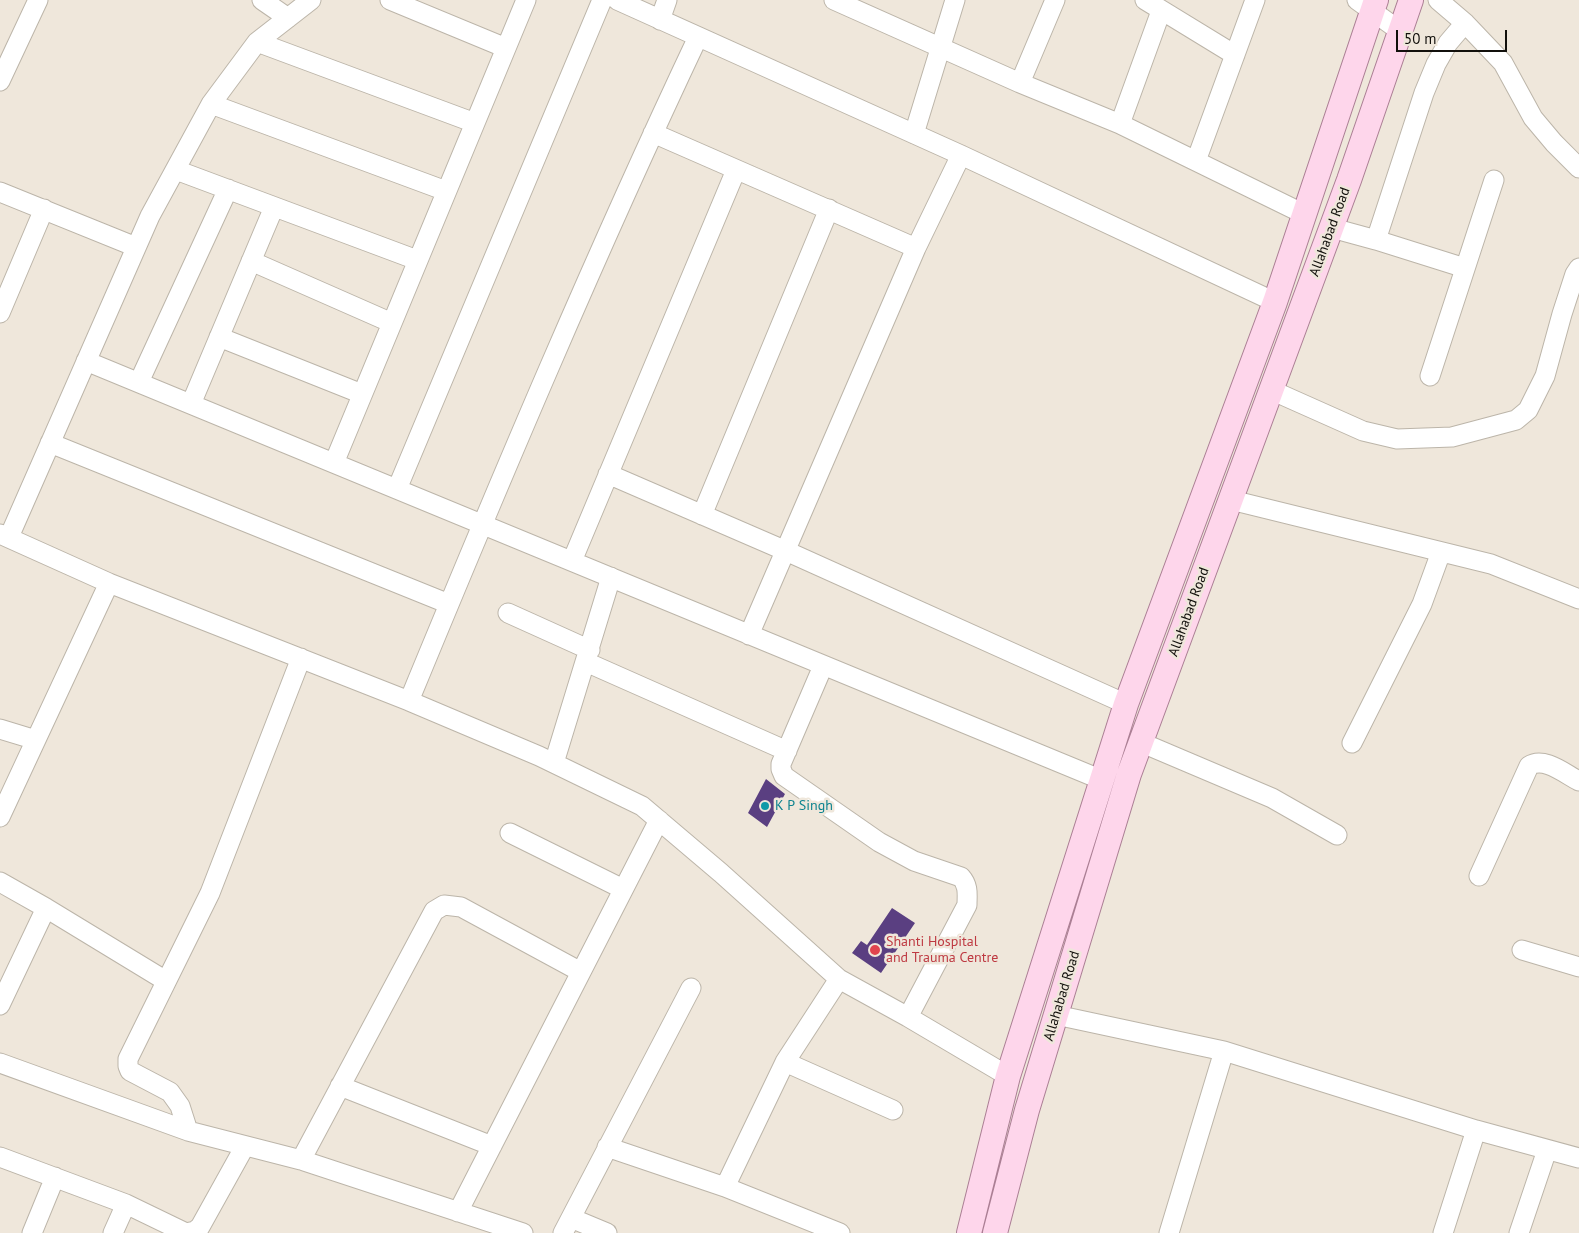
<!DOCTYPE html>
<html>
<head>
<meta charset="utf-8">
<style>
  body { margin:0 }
  #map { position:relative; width:1579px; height:1233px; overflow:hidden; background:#efe7db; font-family:"PT Sans",sans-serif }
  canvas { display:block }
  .scale { position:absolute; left:1396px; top:30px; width:111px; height:22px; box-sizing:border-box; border:2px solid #12100c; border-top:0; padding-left:6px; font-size:15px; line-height:18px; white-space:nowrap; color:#12100c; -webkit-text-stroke:4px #efe7db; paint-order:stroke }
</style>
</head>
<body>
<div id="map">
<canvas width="1579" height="1233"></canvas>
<div class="scale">50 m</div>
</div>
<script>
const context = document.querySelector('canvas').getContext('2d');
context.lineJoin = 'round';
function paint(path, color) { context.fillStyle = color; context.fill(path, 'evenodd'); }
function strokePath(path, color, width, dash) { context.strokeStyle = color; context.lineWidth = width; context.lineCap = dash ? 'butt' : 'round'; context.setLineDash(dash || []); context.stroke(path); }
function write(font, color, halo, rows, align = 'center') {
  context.font = font + ' "PT Sans",sans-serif'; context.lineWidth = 5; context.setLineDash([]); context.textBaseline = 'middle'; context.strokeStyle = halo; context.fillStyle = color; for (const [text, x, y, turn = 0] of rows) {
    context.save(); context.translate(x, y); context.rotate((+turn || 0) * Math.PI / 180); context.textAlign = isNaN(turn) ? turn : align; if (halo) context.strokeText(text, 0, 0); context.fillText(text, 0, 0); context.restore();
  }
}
paint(new Path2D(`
  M766,779L785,794L767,827L748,813Z
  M892,908L915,923L881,973L852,953L861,941L867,945Z`), '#5a3f81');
const minor = new Path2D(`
  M262,0L288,18
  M390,0L506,48
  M617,0L961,155L1275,302
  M834,0L1020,83L1120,124L1304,214
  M1145,0L1235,55
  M1357,0L1400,31
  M1438,0L1465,23L1503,63L1533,118L1554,143L1579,168
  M660,20L667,0
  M257,42L475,123
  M0,81L38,0
  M1020,83L1055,0
  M211,104L446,191
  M1120,124L1161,11
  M653,133L916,248
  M914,134L955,0
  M1196,161L1255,0
  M176,170L417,260
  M0,192L136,247
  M1332,228L1376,240L1465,268
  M1376,240L1424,93L1436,64L1448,43L1465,23
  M251,261L392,323
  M0,313L44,209
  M219,337L362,394
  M86,361L1102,780
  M1430,376L1494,180
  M139,382L228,189
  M1271,390L1363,431L1397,439L1452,437L1516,420L1528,410L1545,376L1562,314L1575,274L1579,268
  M191,404L274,207
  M50,443L449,604
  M334,463L526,0
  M608,474L786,551L1126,704
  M397,489L602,0
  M1231,500L1491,564L1579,599
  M702,515L829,209
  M0,534L109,583L409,701L539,756L642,806L721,873L839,979L908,1017L1008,1076
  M9,537L150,216L211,104L257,42L311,0
  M572,561L736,170
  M508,613L590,650
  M749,635L916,248L961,155
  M586,662L787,751
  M823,666L781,764V769L784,776L879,842L914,861L961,877C969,886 967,895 967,905L908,1017
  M409,701C501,478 595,255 698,37
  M0,729L36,740
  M1140,742L1272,798L1337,835
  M1352,743L1422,604L1441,552
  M554,763L611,577
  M0,817L109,583
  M510,833L623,889
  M1479,876L1529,766C1544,756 1565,774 1579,781
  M0,882L46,908L166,981
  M1522,950L1579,967
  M0,1005L46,908
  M1056,1015L1224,1051L1476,1130L1579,1158
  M785,1062L893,1110
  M0,1063L188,1131L301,1160L523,1233
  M340,1086L492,1146
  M188,1131L180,1106L170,1092L130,1071L128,1066V1059L210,893L301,658
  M607,1147L725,1187L840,1233
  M0,1157L126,1204L113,1233
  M301,1160L434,911L444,905L461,907L581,972
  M725,1187L785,1062L839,979
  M126,1204L186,1233L195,1231L200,1227L245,1146
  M458,1212L659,820
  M571,1218L607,1233
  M32,1233L55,1177
  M563,1233L691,988
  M1169,1233L1224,1051
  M1443,1233L1476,1130
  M1519,1233L1547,1150`);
const major = new Path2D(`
  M969,1233L1008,1076L1126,704L1275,302L1376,0
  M995,1233L1027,1110L1129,774L1349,180L1411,0`);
strokePath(minor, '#bcb5a9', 21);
strokePath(major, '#ab7f94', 26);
strokePath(minor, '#fff', 19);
strokePath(major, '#fed6eb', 24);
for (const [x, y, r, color] of [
  [765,806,5,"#0f9aa8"],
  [875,950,6,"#e0444e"]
]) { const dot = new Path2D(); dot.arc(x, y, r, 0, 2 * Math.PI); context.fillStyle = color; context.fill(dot); strokePath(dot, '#efe7db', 2); }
write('14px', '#12100c', '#efe7db', [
  ["Allahabad Road",1330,232,-70],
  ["Allahabad Road",1189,612,-70],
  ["Allahabad Road",1062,996,-73]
]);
write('14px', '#0d838f', '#efe7db', [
  ["K P Singh",775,806]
], 'left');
write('14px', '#be3a42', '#efe7db', [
  ["Shanti Hospital",886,942],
  ["and Trauma Centre",886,958]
], 'left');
</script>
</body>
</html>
